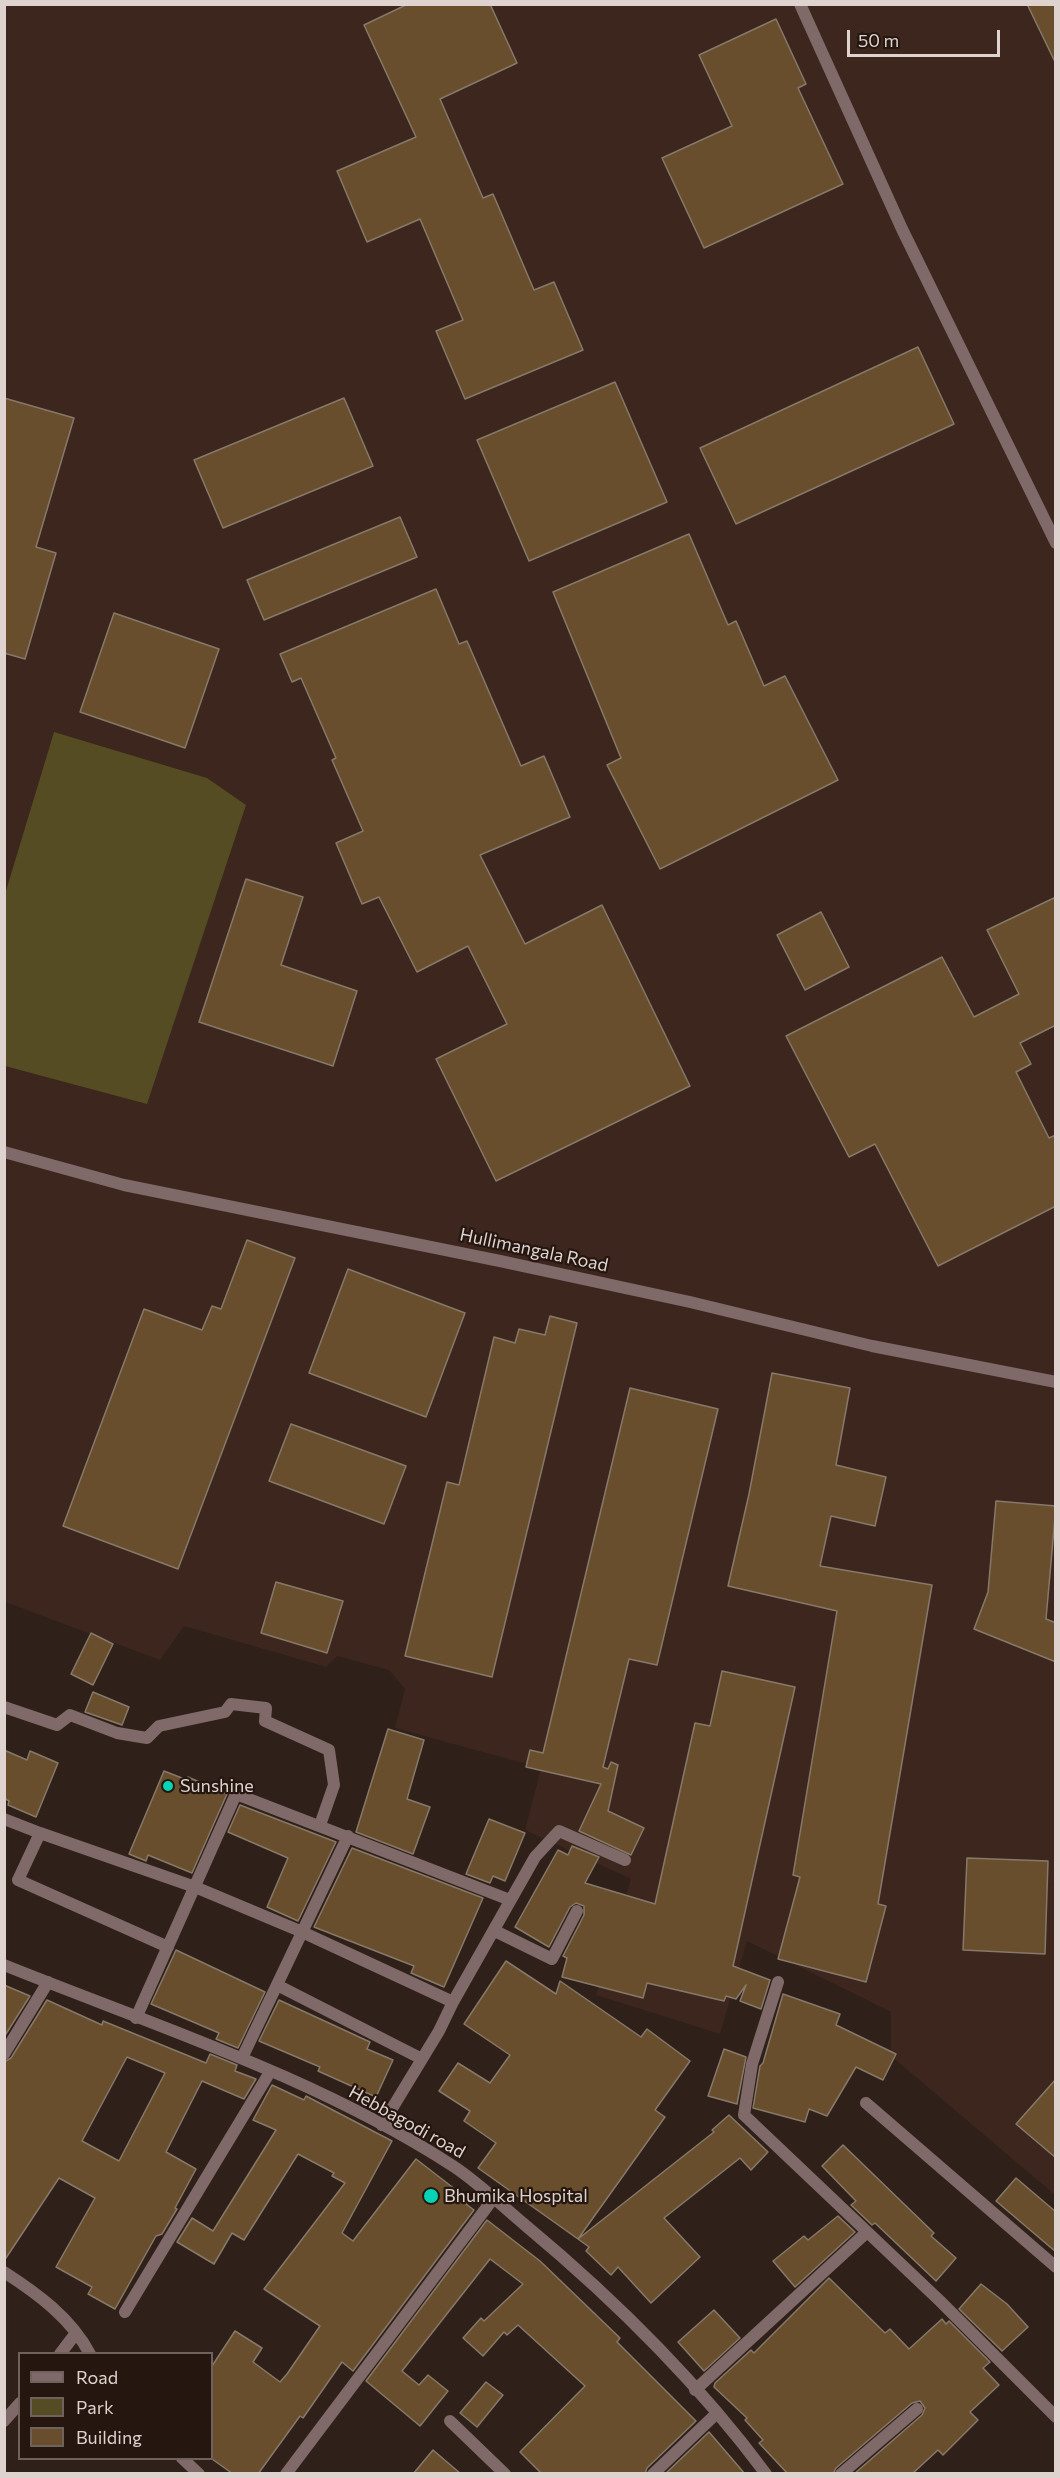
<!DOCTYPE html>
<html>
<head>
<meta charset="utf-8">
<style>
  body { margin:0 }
  #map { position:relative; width:1060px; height:2478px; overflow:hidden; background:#2f2019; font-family:Commissioner,sans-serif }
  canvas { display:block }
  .frame { position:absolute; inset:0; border:6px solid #ded3cf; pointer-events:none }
  .legend { position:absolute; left:18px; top:2352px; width:195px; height:108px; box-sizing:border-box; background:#251710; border:2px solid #6f625c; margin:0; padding:8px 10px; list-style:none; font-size:18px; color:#ded3cf }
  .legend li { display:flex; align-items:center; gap:12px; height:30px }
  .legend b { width:30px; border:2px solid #6f625c }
  .scale { position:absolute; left:847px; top:30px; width:153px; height:27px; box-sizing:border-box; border:3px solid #ded3cf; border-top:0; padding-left:8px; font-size:18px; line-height:21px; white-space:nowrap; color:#ded3cf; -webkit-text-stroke:4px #251710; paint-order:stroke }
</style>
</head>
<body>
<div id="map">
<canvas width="1060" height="2478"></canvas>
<div class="frame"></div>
<ul class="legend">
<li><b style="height:8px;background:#7f6969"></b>Road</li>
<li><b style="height:16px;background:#554c24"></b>Park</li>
<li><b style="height:16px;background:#684e2c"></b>Building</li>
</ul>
<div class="scale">50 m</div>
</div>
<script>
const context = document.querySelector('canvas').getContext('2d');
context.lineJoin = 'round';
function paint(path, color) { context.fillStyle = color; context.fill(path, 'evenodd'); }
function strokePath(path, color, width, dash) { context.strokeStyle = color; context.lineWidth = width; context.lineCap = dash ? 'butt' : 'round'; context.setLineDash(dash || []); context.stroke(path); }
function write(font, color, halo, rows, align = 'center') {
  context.font = font + ' Commissioner,sans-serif'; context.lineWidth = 4.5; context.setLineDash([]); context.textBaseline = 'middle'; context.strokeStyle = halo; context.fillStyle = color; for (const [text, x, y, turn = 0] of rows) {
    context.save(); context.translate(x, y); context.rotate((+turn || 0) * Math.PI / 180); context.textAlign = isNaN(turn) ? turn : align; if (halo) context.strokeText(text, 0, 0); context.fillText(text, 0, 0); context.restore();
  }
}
paint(new Path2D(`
  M5,5H1055V2195L891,2056V2012L747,1941L720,2034L596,1995L631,1879L525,1830L541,1768L395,1728L405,1689L389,1670L337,1656L326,1667L184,1626L160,1660L5,1602Z`), '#3c261d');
paint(new Path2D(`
  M54,732L207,778L246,805L147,1104L5,1066V894Z`), '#554c24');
const building = new Path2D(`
  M408,4H490L517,63L440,99L483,198L493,194L534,290L554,282L583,350L465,399L436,331L463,320L420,219L367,242L337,171L416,137L364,25Z
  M1027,4H1056V64Z
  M776,19L806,84L798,88L843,184L704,248L662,158L732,126L699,55Z
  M918,347L954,424L736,524L700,448Z
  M615,382L667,502L529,561L477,440Z
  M4,398L74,418L36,547L56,553L25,659L4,653Z
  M344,398L373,466L223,528L194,460Z
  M400,517L417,557L264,620L247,580Z
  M689,534L728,625L736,621L764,686L785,676L838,780L660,869L607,765L621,758L553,592Z
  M436,589L459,644L467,641L521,766L544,756L570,817L480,855L525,944L602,905L690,1086L496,1181L436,1059L507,1024L468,946L417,972L379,897L362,904L336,843L363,831L332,760L336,758L301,678L292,682L280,654Z
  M114,613L219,649L185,748L80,712Z
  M246,879L303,897L281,965L357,991L333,1066L199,1022Z
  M1056,897V1025L1020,1043L1031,1064L1016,1072L1049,1138L1056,1135V1206L938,1266L875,1144L849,1157L786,1036L942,957L974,1017L1019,994L987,930Z
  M821,912L849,967L805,990L777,935Z
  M247,1240L295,1258L178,1569L63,1526L144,1309L202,1330L212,1306L221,1309Z
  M348,1269L465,1313L426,1417L309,1373Z
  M550,1316L577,1323L492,1677L405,1656L447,1482L459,1485L494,1337L515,1343L519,1329L545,1335Z
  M772,1373L850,1388L836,1465L886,1477L875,1526L831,1516L820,1566L932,1585L878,1904L886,1906L866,1982L778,1959L800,1877L793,1875L837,1611L728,1586L749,1494Z
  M630,1388L718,1409L657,1665L629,1659L603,1767L608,1769L611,1762L618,1765L608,1811L644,1828L631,1855L579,1831L601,1784L526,1767L530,1750L543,1753Z
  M291,1424L406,1466L384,1524L269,1481Z
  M996,1501L1056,1506L1046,1619L1056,1623V1662L974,1629L988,1592Z
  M276,1582L343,1601L327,1653L261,1633Z
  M91,1633L113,1644L93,1685L71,1674Z
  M722,1671L795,1687L733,1966L770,1980L761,2009L740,2001L746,1985L736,1999L726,1996L724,2001L647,1983L643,1998L562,1977L567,1958L563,1956L584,1915V1906L576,1903L570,1907L549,1947L515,1927L558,1850L568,1855L572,1846L599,1857L585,1883L655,1904L695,1723L710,1726Z
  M93,1692L129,1707L122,1725L85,1712Z
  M388,1729L424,1740L407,1799L430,1807L413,1854L356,1832Z
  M4,1750L27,1760L30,1751L58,1763L36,1817L8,1805L9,1801L4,1798Z
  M164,1771L187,1780L188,1777L227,1794L192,1873L148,1855L146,1861L129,1854Z
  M240,1805L336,1842L298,1921L267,1907L288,1858L228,1832Z
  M489,1819L525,1833L505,1881L493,1876L490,1883L466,1874Z
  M352,1848L483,1898L444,1987L411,1973L414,1966L314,1927Z
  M967,1858L1048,1861L1045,1954L963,1950Z
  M176,1950L265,1992L238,2048L216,2039L219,2033L151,2004Z
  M506,1961L556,1994L560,1981L641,2037L647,2029L690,2061L655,2110L665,2117L578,2239L478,2168L496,2143L464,2121L470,2111L439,2091L458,2063L490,2083L510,2055L464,2024Z
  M4,1985L30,1996L4,2037Z
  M783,1994L840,2014L836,2025L896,2054L883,2080L856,2067L827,2116L809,2109L805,2122L753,2108L760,2066L763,2063Z
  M47,2000L102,2025L103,2021L206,2063L210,2054L237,2065L235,2071L256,2079L244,2099L202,2081L166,2152L196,2169L175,2208L177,2209L162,2234L156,2236L115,2309L88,2294L92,2287L56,2267L95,2198L59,2178L4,2261V2062L11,2058ZM127,2057L165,2073L119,2161L82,2141Z
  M279,2000L370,2042L367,2049L393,2060L376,2097L318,2071L320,2067L259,2041Z
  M724,2049L746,2057L737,2104L708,2096Z
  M1056,2079V2158L1016,2124Z
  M272,2085L304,2100L306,2096L392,2141L342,2233L353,2241L416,2159L469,2200L466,2204L474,2210L353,2371L342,2362L303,2418L300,2416L258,2474H233L212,2459V2366L235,2331L262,2348L253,2362L280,2382L287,2374L320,2326L264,2289L345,2183L332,2176L334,2173L298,2154L244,2240L232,2233L214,2264L177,2242L192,2218L213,2231L276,2130L253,2120Z
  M729,2115L768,2152L751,2170L740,2158L664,2218L700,2257L651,2303L618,2267L611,2275L586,2251L589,2247L578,2239L714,2132L712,2130Z
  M843,2145L934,2233L931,2236L956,2258L936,2281L875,2223L872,2225L851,2205L856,2201L822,2166Z
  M1016,2178L1056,2212V2252L996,2201Z
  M838,2216L855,2232L795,2287L773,2261L804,2236L808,2240Z
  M487,2220L540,2261L620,2338L617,2342L696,2421L647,2468L645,2474H542L520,2452L585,2386L518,2325L507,2335L504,2332L483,2356L463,2338L481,2318L484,2321L523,2284L490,2259L402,2371L419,2385L428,2375L448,2391L420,2426L366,2381Z
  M829,2278L885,2333L890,2329L909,2349L942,2319L946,2324L949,2321L990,2362L983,2368L999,2385L970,2412L978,2420L943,2455L938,2450L912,2474H854L922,2415L925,2408L920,2401L912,2403L836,2468L833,2474H788L759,2443L763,2440L745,2420L747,2418L714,2387L715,2383L751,2350L754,2353Z
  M981,2284L1007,2304L1028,2327L1002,2351L959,2309Z
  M714,2310L740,2338L704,2371L678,2342Z
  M486,2382L503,2395L477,2427L460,2413Z
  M709,2432L745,2474H665Z
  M433,2450L461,2474H413Z`);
paint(building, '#684e2c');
strokePath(building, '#86796a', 1.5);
strokePath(new Path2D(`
  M800,4L902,229L1056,543
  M4,1707L57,1725L70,1715L117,1733L147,1738L159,1726L225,1712L231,1704L266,1708L265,1721L329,1750L334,1785L320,1825
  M4,1819L40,1833
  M495,1931L552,1959L577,1911
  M168,1947L18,1880L40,1833L195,1887L300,1931L453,2002L439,2031L382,2125
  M778,1982L752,2064L744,2115L940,2301L1056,2417
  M277,1985L422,2059
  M453,2002L535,1857L559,1831L625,1860
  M136,2018L236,1794L510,1900
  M4,2054L48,1982
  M242,2058L348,1836
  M866,2103L1056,2267
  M4,2272C38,2294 71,2318 90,2354
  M125,2312L270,2072
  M60,2354L76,2333
  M695,2390L867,2232
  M4,2421L20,2403
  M450,2421L505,2474
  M182,2458L199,2474
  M286,2474L493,2199
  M653,2474L716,2414
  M841,2474L917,2409`), '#7f6969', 12);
strokePath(new Path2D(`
  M4,1152L124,1185L500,1261L690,1302L872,1346L1056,1382
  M4,1965C153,2025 318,2078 453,2166C479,2183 502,2206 525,2225C614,2299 697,2381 766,2474`), '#7f6969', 12);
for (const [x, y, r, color] of [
  [168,1786,6,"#05d5b6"],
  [431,2196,8,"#05d5b6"]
]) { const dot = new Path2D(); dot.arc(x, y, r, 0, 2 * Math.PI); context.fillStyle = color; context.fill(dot); strokePath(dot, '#251710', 2); }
write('18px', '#ded3cf', '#251710', [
  ["Hullimangala Road",534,1250,12],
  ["Hebbagodi road",407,2122,29]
]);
write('18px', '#ded3cf', '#251710', [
  ["Sunshine",180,1786],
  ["Bhumika Hospital",444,2196]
], 'left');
</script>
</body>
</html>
